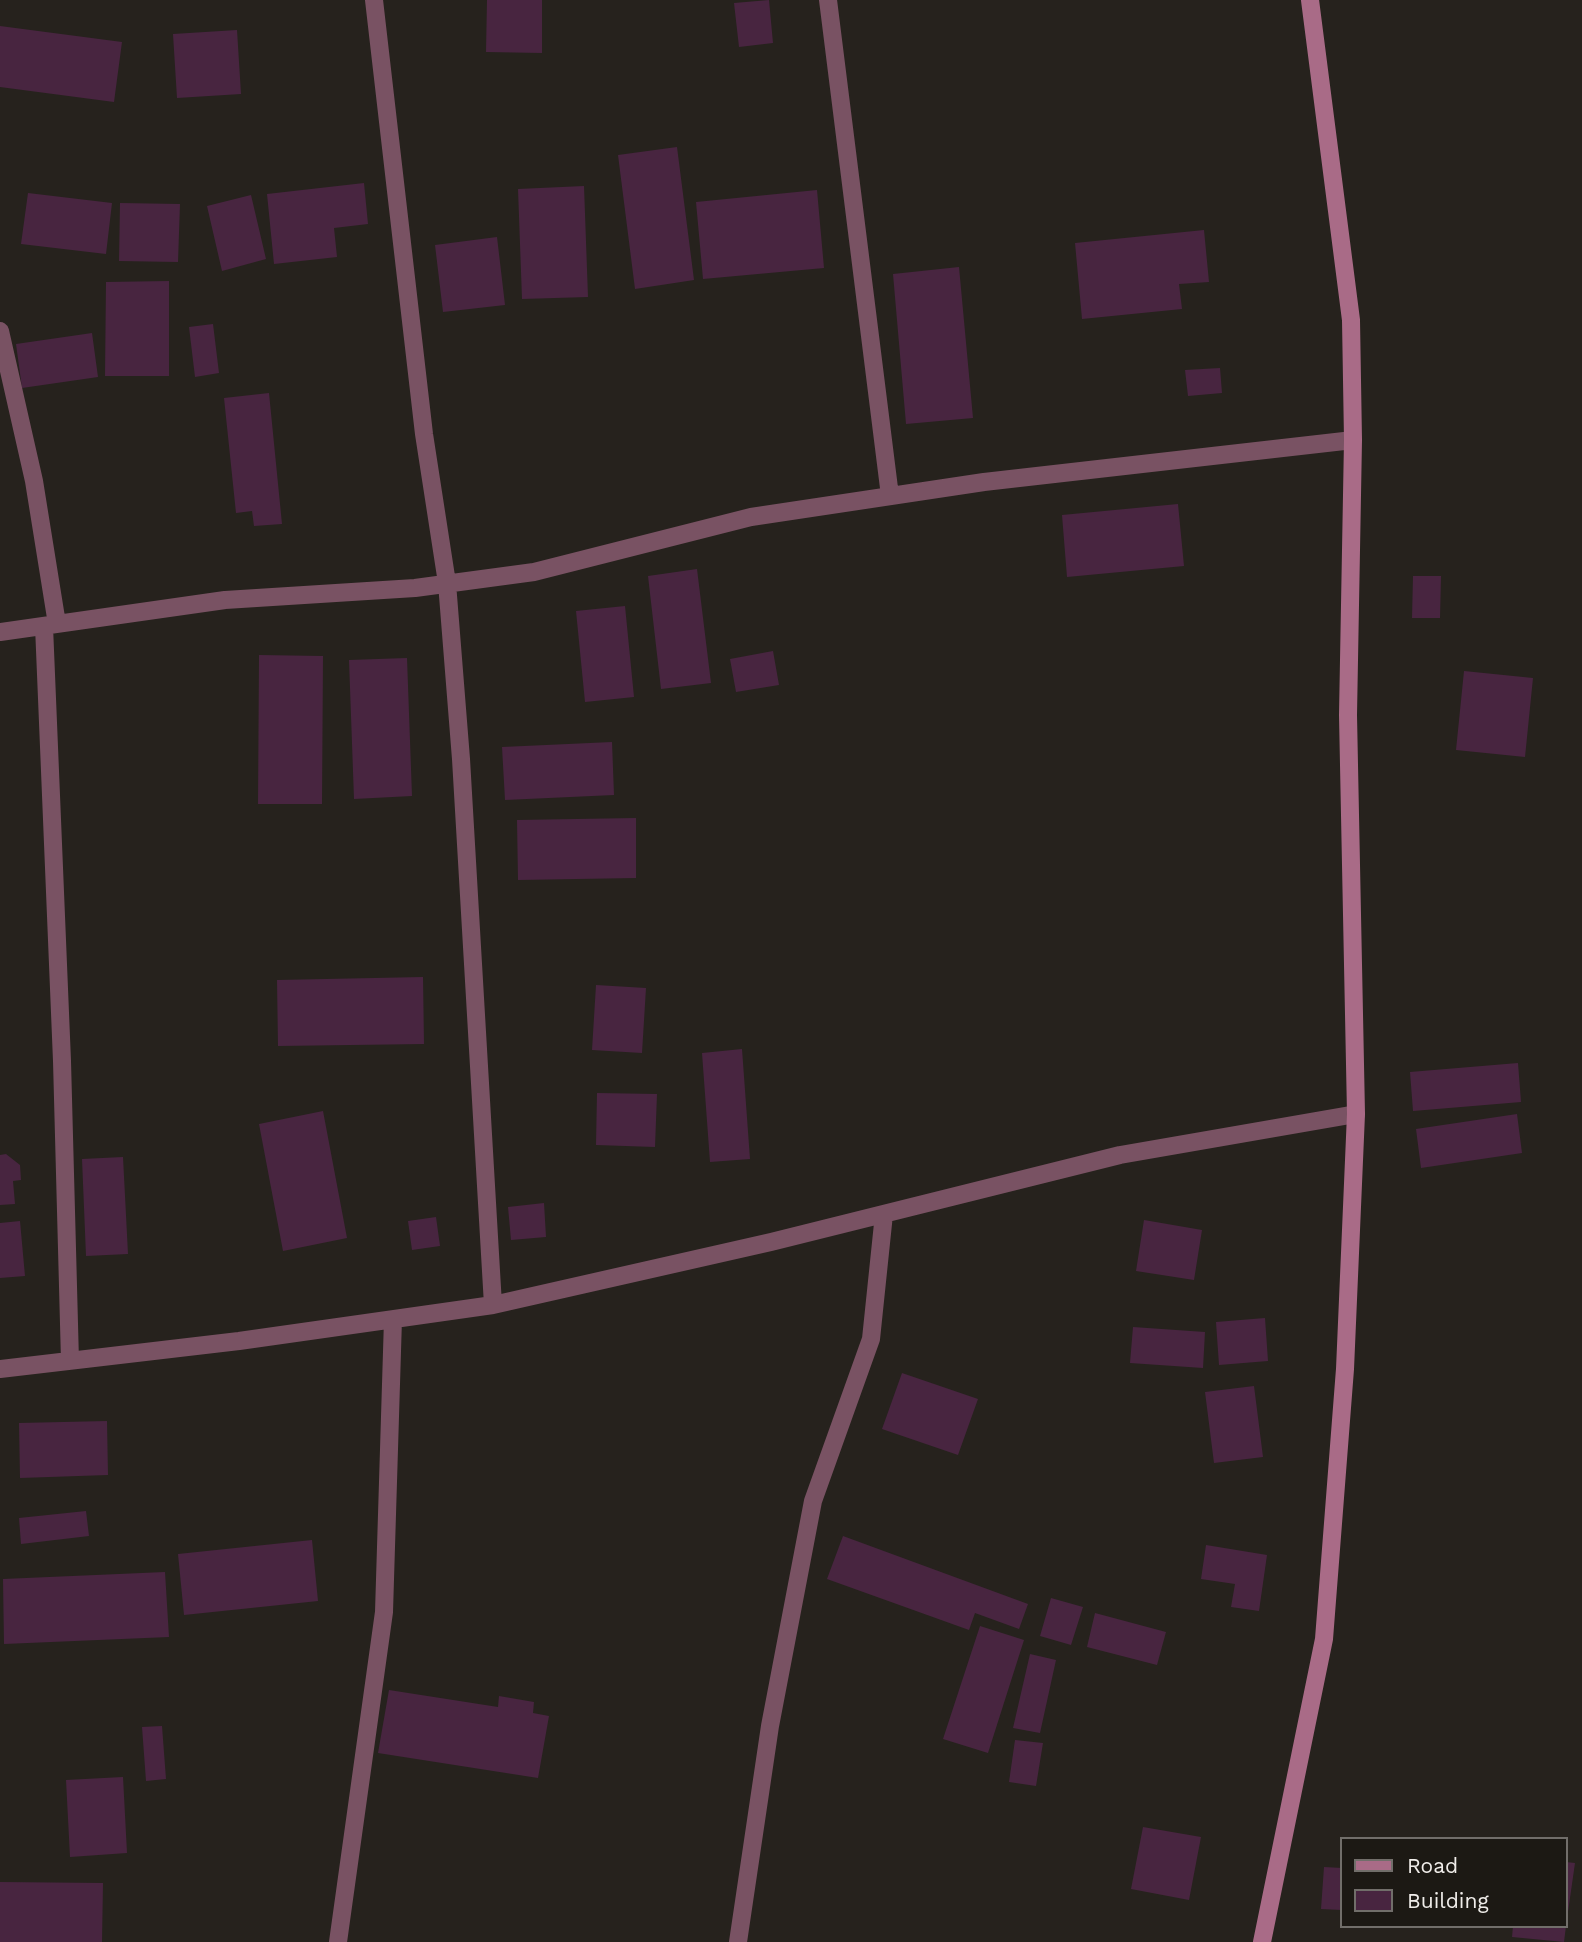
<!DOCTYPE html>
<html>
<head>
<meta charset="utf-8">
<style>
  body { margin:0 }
  #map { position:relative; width:1582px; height:1942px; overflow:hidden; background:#26221d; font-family:"Work Sans",sans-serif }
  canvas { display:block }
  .legend { position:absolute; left:1340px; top:1837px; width:228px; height:91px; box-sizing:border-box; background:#1c1914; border:2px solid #716e6a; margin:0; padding:9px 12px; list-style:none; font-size:21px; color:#f0edea }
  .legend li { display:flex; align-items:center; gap:14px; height:35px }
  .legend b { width:35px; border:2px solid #716e6a }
</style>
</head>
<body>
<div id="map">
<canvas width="1582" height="1942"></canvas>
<ul class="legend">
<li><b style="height:9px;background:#a96b87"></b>Road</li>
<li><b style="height:19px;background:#482540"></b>Building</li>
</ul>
</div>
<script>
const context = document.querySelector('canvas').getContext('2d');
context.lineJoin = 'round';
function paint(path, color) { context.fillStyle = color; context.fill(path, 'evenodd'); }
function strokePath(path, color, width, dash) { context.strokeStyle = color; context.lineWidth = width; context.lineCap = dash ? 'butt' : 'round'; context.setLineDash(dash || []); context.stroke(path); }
paint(new Path2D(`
  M487,0H542V53L486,52Z
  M769,0L773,43L739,47L734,3Z
  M0,26L122,42L114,102L0,87Z
  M237,30L241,94L177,98L173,34Z
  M677,147L694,280L635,289L618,155Z
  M364,183L368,224L334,228L337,257L274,264L267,194Z
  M584,186L588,297L522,299L518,189Z
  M817,190L824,268L703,279L696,202Z
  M28,193L112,203L106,254L21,244Z
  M251,195L266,259L222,271L207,206Z
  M120,203L180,204L178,262L119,261Z
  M1204,230L1209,282L1179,284L1182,309L1082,319L1075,243Z
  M497,237L505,305L443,312L435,245Z
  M959,267L973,418L906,424L893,274Z
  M169,281V376H105L106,282Z
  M213,324L219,373L195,377L189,327Z
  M92,333L98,377L22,388L16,344Z
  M1220,368L1222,393L1188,396L1185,370Z
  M269,393L282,524L254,526L252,511L236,513L224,398Z
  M1178,504L1184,566L1067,577L1062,515Z
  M697,569L711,683L661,689L648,576Z
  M1413,576H1441L1440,618H1412Z
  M625,606L634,697L585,702L576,611Z
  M773,651L779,685L736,692L730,659Z
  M259,655L323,656L322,804H258Z
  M407,658L412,796L354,799L349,660Z
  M1464,671L1533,678L1525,757L1456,750Z
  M612,742L614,795L505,800L502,747Z
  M636,818V878L518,880L517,820Z
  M423,977L424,1044L278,1046L277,980Z
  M596,985L646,988L642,1053L592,1050Z
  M742,1049L750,1159L710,1162L702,1053Z
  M1518,1063L1521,1102L1413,1111L1410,1072Z
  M597,1093L657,1094L655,1147L596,1145Z
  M323,1111L347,1238L283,1251L259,1124Z
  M1517,1114L1522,1153L1421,1168L1416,1129Z
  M6,1154L20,1165L21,1180L13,1181L15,1204L0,1205V1155Z
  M123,1157L128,1254L86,1256L82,1159Z
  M544,1203L546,1237L511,1240L508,1207Z
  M436,1217L440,1246L412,1250L408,1221Z
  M1144,1220L1202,1230L1194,1280L1136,1271Z
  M20,1221L25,1276L0,1278V1223Z
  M1265,1318L1268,1361L1219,1365L1216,1322Z
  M1133,1327L1205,1332L1203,1368L1130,1363Z
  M902,1373L978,1399L958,1455L882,1429Z
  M1254,1386L1263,1457L1214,1463L1205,1392Z
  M107,1421L108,1475L20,1478L19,1423Z
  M86,1511L89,1536L21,1544L19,1518Z
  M843,1536L1028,1604L1019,1629L975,1613L969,1630L827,1579Z
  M312,1540L318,1601L184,1615L178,1554Z
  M1206,1545L1267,1555L1259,1611L1231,1607L1235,1584L1201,1579Z
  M165,1572L169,1637L4,1644L3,1579Z
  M1051,1598L1083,1607L1071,1645L1040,1636Z
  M1095,1613L1166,1632L1157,1665L1087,1647Z
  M980,1626L1024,1640L988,1753L943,1739Z
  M1030,1654L1056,1660L1040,1733L1013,1728Z
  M389,1690L498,1707L499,1696L534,1702L533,1713L549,1716L538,1778L378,1753Z
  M162,1726L166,1779L146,1781L142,1727Z
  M1015,1740L1043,1743L1036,1786L1009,1782Z
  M123,1777L127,1853L70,1857L66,1780Z
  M1143,1827L1201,1837L1189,1900L1131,1889Z
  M1566,1862L1575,1863L1568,1912H1566Z
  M1324,1867L1342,1868V1910L1321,1909Z
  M0,1882L103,1883L102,1942H0Z
  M1513,1926H1566L1564,1942L1512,1937Z`), '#482540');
strokePath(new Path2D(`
  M374,0L424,434L447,583L461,759L493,1305
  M828,0L890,496
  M0,331L34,481L57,624
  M44,626L62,1061L70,1361
  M0,632L225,600L415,588L534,572L751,517L984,482L1353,440
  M0,1369L239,1341L493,1305L771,1242L1120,1155L1356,1114
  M338,1942L384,1612L393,1319
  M738,1942L770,1726L813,1501L871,1339L884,1214`), '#795263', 18);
strokePath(new Path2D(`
  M1262,1942L1324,1639L1345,1369L1356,1114L1348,715L1353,440L1351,320L1310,0`), '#a96b87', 18);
</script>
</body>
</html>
